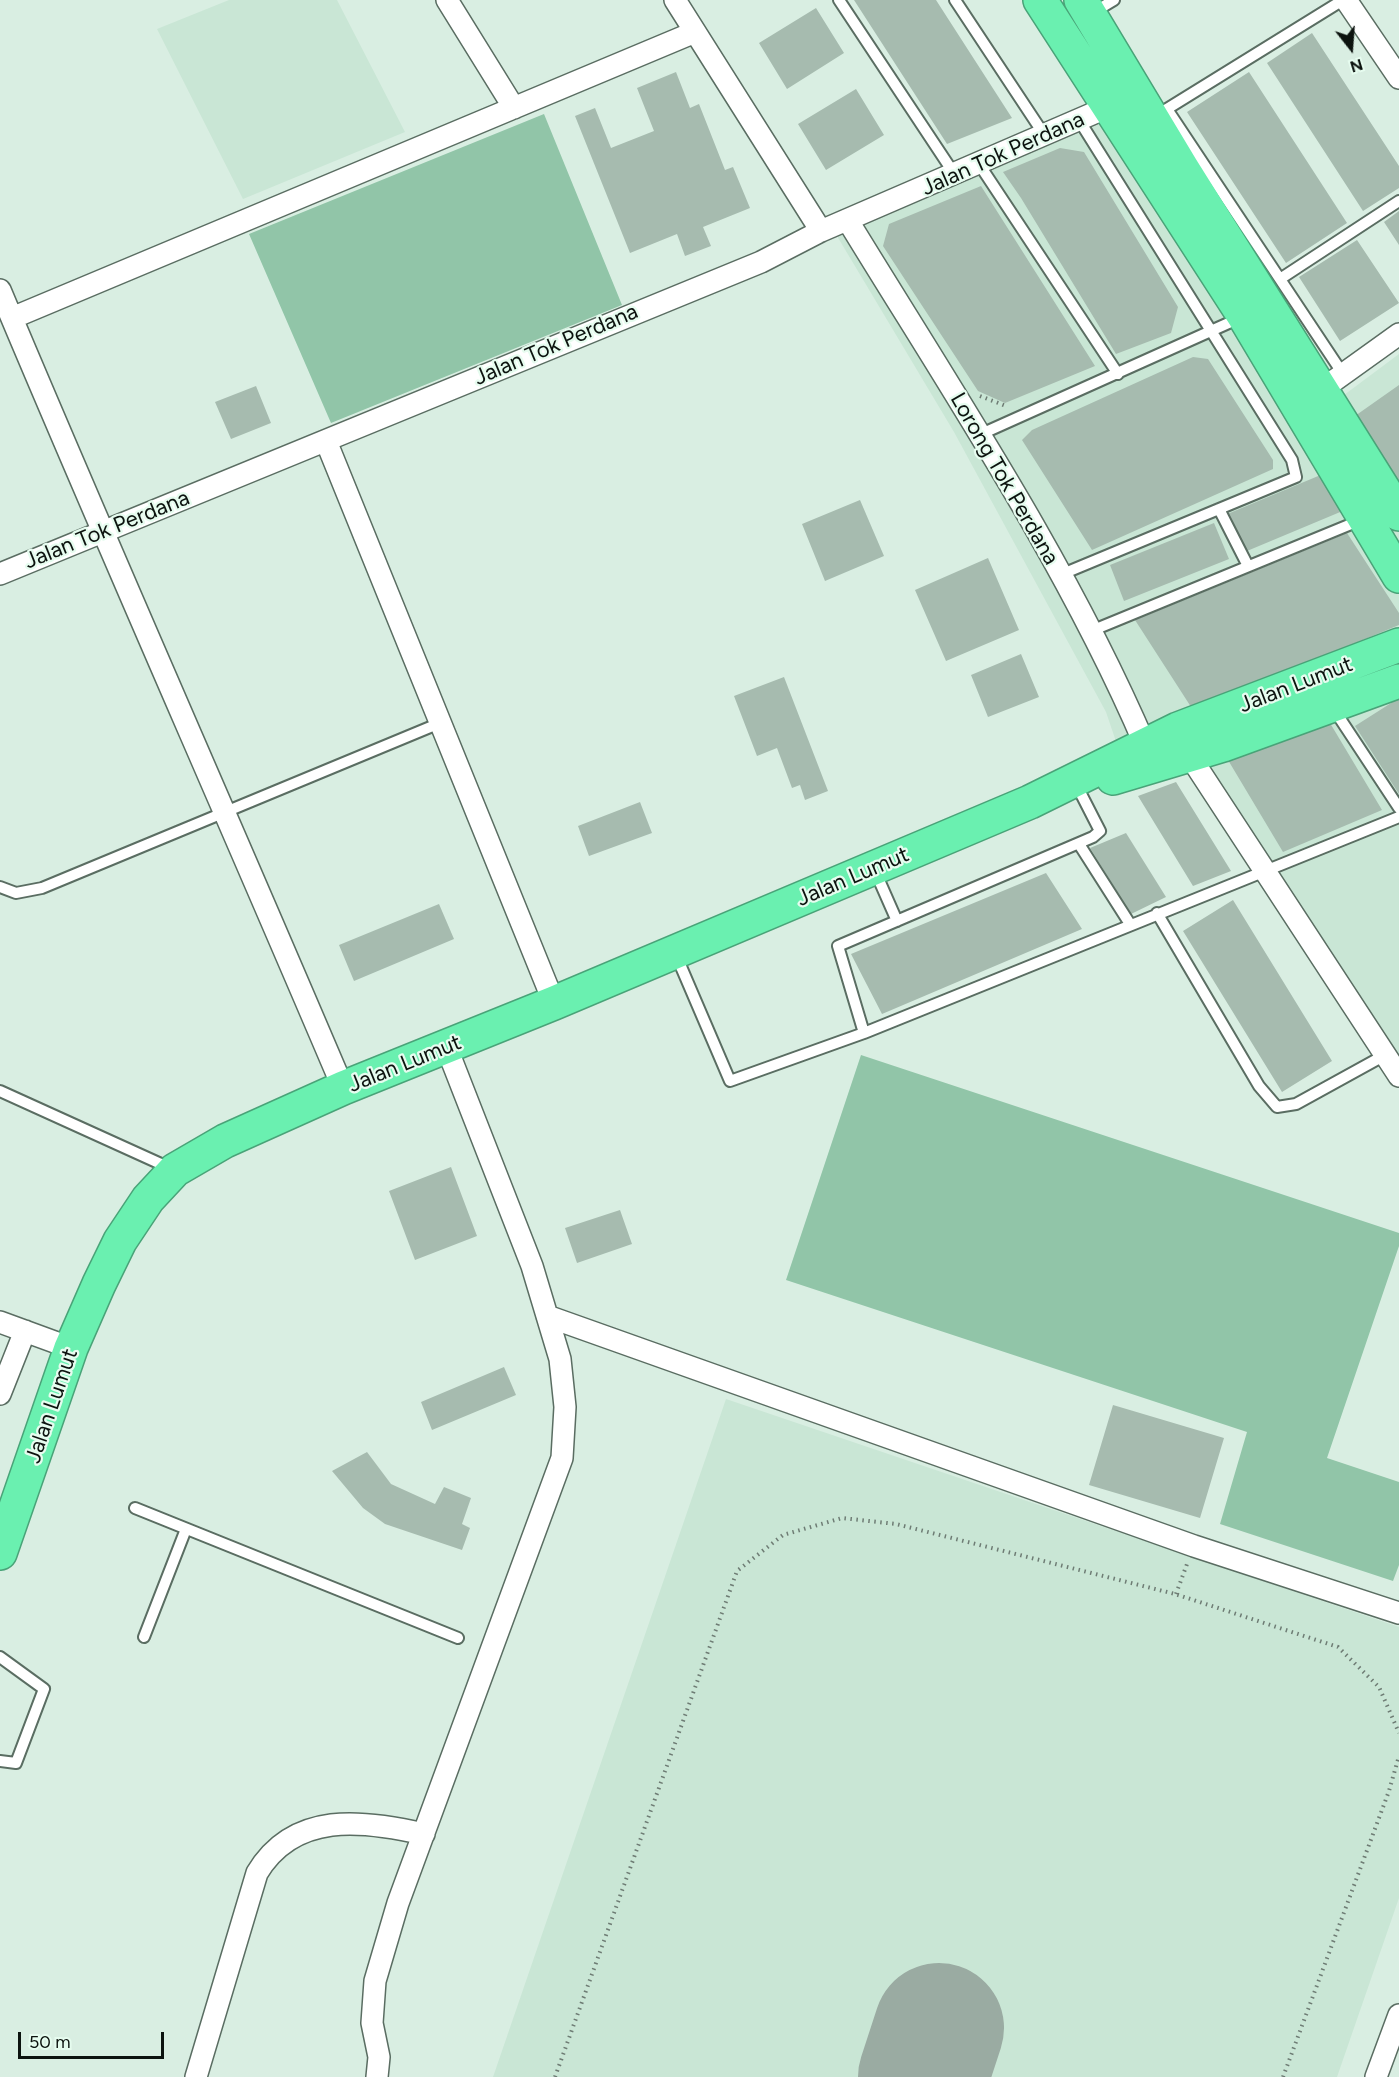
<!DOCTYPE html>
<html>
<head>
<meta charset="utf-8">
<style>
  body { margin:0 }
  #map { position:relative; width:1399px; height:2077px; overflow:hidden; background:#d9eee2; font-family:Figtree,sans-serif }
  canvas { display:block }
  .north { position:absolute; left:1321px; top:18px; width:60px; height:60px; -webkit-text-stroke:4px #e6fcef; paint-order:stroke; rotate:163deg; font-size:16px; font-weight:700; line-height:24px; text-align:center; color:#0c130f }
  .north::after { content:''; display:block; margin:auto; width:21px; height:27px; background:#0c130f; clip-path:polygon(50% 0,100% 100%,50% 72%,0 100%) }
  .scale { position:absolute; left:18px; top:2032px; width:146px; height:27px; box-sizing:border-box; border:3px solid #0c130f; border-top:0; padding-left:8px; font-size:18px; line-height:21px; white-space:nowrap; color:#0c130f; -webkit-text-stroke:4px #e6fcef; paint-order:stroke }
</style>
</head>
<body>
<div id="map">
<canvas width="1399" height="2077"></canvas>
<div class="north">N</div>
<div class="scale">50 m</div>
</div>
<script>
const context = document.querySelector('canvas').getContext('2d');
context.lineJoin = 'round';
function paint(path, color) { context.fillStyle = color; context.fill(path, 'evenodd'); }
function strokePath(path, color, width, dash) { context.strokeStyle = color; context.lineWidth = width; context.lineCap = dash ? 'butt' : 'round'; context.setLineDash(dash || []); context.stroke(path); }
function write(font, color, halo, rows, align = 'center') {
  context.font = font + ' Figtree,sans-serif'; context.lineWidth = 4.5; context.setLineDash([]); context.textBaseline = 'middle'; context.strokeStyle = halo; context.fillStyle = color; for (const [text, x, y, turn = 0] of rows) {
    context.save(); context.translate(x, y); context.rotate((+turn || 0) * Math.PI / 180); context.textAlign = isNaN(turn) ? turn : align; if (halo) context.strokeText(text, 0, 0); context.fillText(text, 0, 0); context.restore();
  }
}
paint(new Path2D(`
  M229,0H337L405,132L243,199L157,29Z
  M1125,108L1344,395L1399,354V1056L1206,763L1132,789L1106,712L954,432L837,236Z
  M726,1399L1399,1627V1898L1337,2077H493Z`), '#c9e6d5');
paint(new Path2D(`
  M544,114L622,305L331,423L249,234Z
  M861,1055L1399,1233V1246L1327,1458L1399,1482V1565L1393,1581L1220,1524L1247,1432L786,1280Z`), '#91c5a8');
strokePath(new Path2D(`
  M923,2077L939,2028`), '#9aaba2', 130);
paint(new Path2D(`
  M854,0H936L1012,118L947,144Z
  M816,8L844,53L787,89L759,43Z
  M1312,33L1399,166V188L1363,211L1267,63Z
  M676,72L690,108L699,104L725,170L733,167L750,208L703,227L711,246L685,256L677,234L630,253L575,116L595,108L611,148L654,131L637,88Z
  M1249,72L1347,223L1286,263L1187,112Z
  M856,89L884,135L826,170L798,124Z
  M1060,148L1084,152L1178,307L1171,333L1116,354L1021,198L1003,172Z
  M981,186L1095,366L1005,403L978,391L883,246L889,224Z
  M1399,211V245L1384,222Z
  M1357,240L1399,303L1340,341L1299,277Z
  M1193,357L1208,359L1273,460V469L1092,550L1022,440L1032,430Z
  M1399,385V501L1345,423Z
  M256,386L271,423L231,439L215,402Z
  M1323,474L1345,510L1247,551L1225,515Z
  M860,500L884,556L825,581L802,524Z
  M1214,523L1229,559L1124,601L1110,565Z
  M1347,533L1399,613V625L1193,710L1135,620Z
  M988,558L1019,630L946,661L915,590Z
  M1021,654L1039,697L988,717L971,675Z
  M784,677L828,791L805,800L800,785L792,788L777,748L757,756L734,696Z
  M1399,698V794L1355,726Z
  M1327,718L1382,810L1283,852L1228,760Z
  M1176,782L1231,871L1193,886L1138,796Z
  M640,802L652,833L589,856L578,826Z
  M1126,833L1166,897L1131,914L1090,848Z
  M1046,873L1082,929L882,1014L851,954Z
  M1233,900L1332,1061L1282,1092L1183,931Z
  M439,904L454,939L354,981L339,945Z
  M451,1167L477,1236L415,1260L389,1191Z
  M620,1210L632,1244L577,1263L565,1228Z
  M504,1367L516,1395L432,1430L421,1402Z
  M1113,1405L1224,1438L1200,1518L1089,1485Z
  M367,1452L391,1484L435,1504L444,1487L471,1498L462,1524L470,1528L462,1550L385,1524L363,1508L332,1471Z`), '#a6bbaf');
const lane = new Path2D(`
  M839,0L955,175
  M955,0L1045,136
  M1094,12L1114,0
  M1167,109L1343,374
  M1162,112L1343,0
  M979,164L1118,374
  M1280,279L1399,201
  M979,435L1242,317
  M1219,509L1248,566
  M1060,575L1296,477L1292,460L1079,120
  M1091,631L1361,520
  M1333,708L1399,808
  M1079,844L1130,924
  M875,871L897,921
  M0,887L16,893L42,888L440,723
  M1157,913L1259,1086L1277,1107L1296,1104L1385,1055
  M676,955L730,1081L864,1033L1399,817
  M864,1033L838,946L1093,837L1100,831L1078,788
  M0,1091L172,1169
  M135,1508L458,1638
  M144,1637L186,1529
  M0,1657L44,1689L16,1763L0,1761`);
const street = new Path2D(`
  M447,0L514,108
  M675,0L821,231
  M1346,0L1399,78
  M848,221C952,391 1066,561 1145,745
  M0,290C112,557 230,822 343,1088
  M12,318L695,32
  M1321,390L1399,334
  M326,441L554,1003
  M0,574L761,262L821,231L1108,107
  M1189,755L1399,1076
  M547,1316L1194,1546L1399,1613
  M0,1322L71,1348
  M0,1394L25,1331
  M196,2077L257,1873C294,1811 363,1820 424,1834
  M377,2077L379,2057L372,2023L375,1981L398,1903L562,1458L565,1407L560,1359L532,1266L446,1046
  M1376,2077L1399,2015`);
const highway = new Path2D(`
  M1040,0L1244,316L1399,576
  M1081,0L1182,168L1399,514
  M1113,778L1223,745L1399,681
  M0,1553L71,1348L99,1284L120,1241L148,1199L175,1170L225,1141L343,1088L554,1003L1030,802L1178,729L1399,645`);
strokePath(lane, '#5a6d62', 14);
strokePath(street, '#5a6d62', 24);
strokePath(highway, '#49a378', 36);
strokePath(new Path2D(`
  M980,396L1006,406
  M1176,1594L1187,1564
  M555,2077L737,1571L783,1535L842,1518L896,1524L1175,1594L1338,1647L1379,1687L1399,1733
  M1283,2077L1389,1791L1399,1756`), '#6e7c74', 4, [1.5, 4.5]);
strokePath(lane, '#fff', 10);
strokePath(street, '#fff', 21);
strokePath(highway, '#6af0b0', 33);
write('22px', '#0c130f', '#e6fcef', [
  ["Jalan Tok Perdana",1003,154,-24],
  ["Jalan Tok Perdana",556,345,-23],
  ["Lorong Tok Perdana",1004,479,60],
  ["Jalan Tok Perdana",107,530,-22],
  ["Jalan Lumut",1296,685,-21],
  ["Jalan Lumut",853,877,-23],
  ["Jalan Lumut",405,1064,-22],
  ["Jalan Lumut",52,1406,-71]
]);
</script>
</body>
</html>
